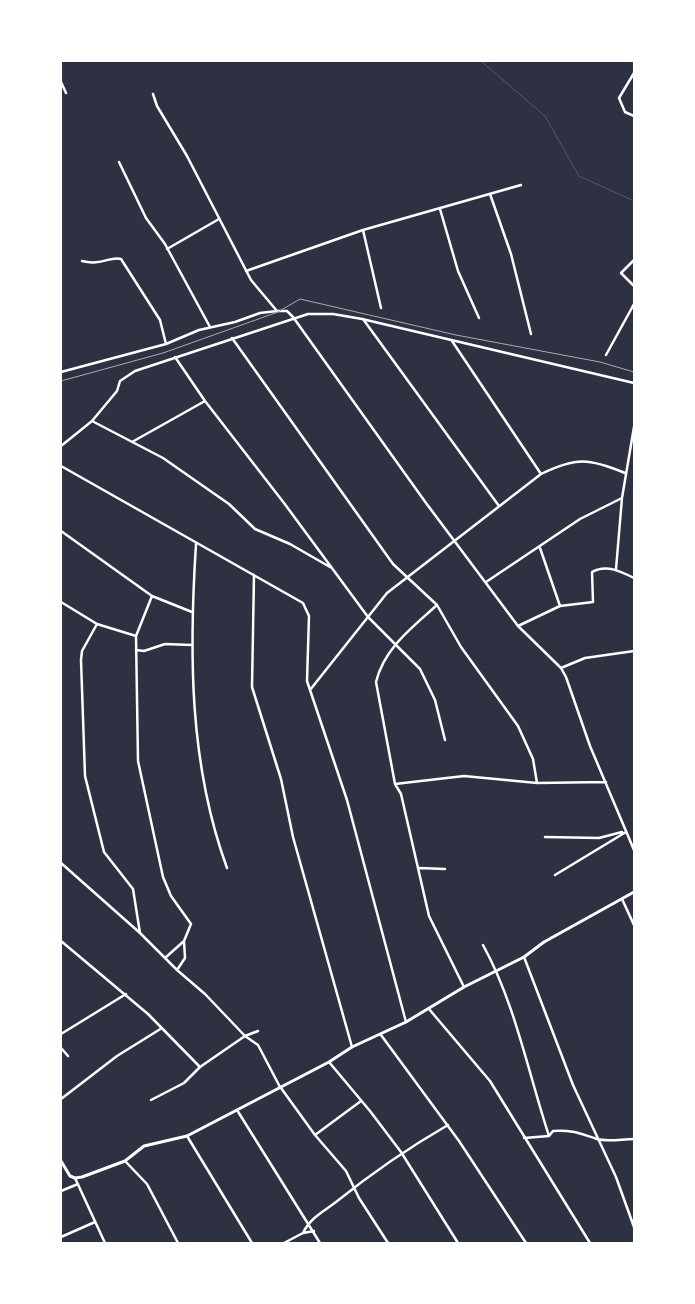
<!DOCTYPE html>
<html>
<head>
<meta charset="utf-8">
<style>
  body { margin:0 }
  #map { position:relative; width:695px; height:1304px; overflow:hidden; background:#2d3142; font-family:"Asap Condensed",sans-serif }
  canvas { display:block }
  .frame { position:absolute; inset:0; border:62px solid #fff; pointer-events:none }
</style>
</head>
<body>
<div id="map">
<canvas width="695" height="1304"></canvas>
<div class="frame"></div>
</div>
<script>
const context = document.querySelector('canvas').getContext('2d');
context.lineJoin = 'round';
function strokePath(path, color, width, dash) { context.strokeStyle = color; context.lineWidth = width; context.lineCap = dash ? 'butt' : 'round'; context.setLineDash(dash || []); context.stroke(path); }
strokePath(new Path2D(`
  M481,61L545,116L579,176L634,201`), '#4f5d75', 1);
strokePath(new Path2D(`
  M634,73L619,98L625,112L634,116
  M61,82L66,93
  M153,94L157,106L187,156L251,280L277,311H287L293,317L426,503L518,626L561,668L566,677L590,746L634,850
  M119,162L146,218L165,244L210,327
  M490,194L511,254L531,334
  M440,209L458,271L479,318
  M363,230L381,308
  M167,249L219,219
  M634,260L621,273L634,286
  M82,261C101,266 110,256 121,259L160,320L166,344
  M246,271L363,230L521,185
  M363,319L499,506
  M232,338L393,564L437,605L461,647L518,726L533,759L537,783
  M452,341L541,474
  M606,355L634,304
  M175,357L205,401L284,503L368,617L420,669L435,700L445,740
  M61,372L166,344L199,330L235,322L260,313L277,311
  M92,421L163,458L229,504L255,529L290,544L330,567
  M132,442L205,401
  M61,446L92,421L117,391L120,381L135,371L308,314H333L362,319L634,383
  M61,466L303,603L309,616L307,681L347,800L406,1022
  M61,531L152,596L192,612
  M196,544C189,653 189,764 227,868
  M540,548L560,606
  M616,569L622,498L634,427
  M254,575L252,687L281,779L293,837L352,1047
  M486,582L580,519L622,498
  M152,596L136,636L138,761L163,877L171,896L191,924L184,941L185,958L177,970
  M61,602L97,624L136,636
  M437,605C413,627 384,648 376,682L395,784L401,794L429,916L464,987
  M97,624L82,651L81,660L85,776L104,852L133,889L140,933
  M518,626L560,606L593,602L592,572C606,564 620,571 634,578
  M136,650L144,651L165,644L192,645
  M561,668L585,658L634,651
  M310,690L387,593L541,474C576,457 589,458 625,473
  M395,784L464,776L537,783L606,782
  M545,837L599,838L622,832
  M61,863L140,933L177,970L205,994L245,1036L258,1045L280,1087
  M419,868L445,869
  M555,875L626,832
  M622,899L634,925
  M61,941L148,1014L200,1067
  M483,945C515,1003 528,1072 549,1136
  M524,957L573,1085L616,1177L634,1227
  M165,958L184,941
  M429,1009L490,1081L590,1243
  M61,1034L126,994
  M381,1035L459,1141L526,1243
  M61,1048L68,1056
  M329,1062L370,1111L401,1152L458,1243
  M281,1088L315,1135L346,1171L359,1198L388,1243
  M61,1099L117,1056L162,1028
  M151,1100L184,1083L200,1067L245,1036L258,1031
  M237,1110L320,1243
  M315,1135L361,1101
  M187,1136L252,1243
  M524,1138L549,1136L553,1131C574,1130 578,1133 597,1139C608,1142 622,1139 634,1139
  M125,1161L147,1184L178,1243
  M75,1178L105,1243
  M61,1191L78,1184
  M303,1233C310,1218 323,1212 336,1202C372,1173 408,1148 448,1125
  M61,1237L95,1222
  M284,1243L303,1233L314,1231`), '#fff', 2.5);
strokePath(new Path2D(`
  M61,1161L70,1176L75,1178L82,1177L125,1161L144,1146L187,1136L329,1062L352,1047L406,1022L464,987L524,957L544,942L634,892`), '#fff', 3);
strokePath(new Path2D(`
  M61,381L163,353L278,312L300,299L456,335L600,362L634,372`), '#abadb3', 1);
</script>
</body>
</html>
